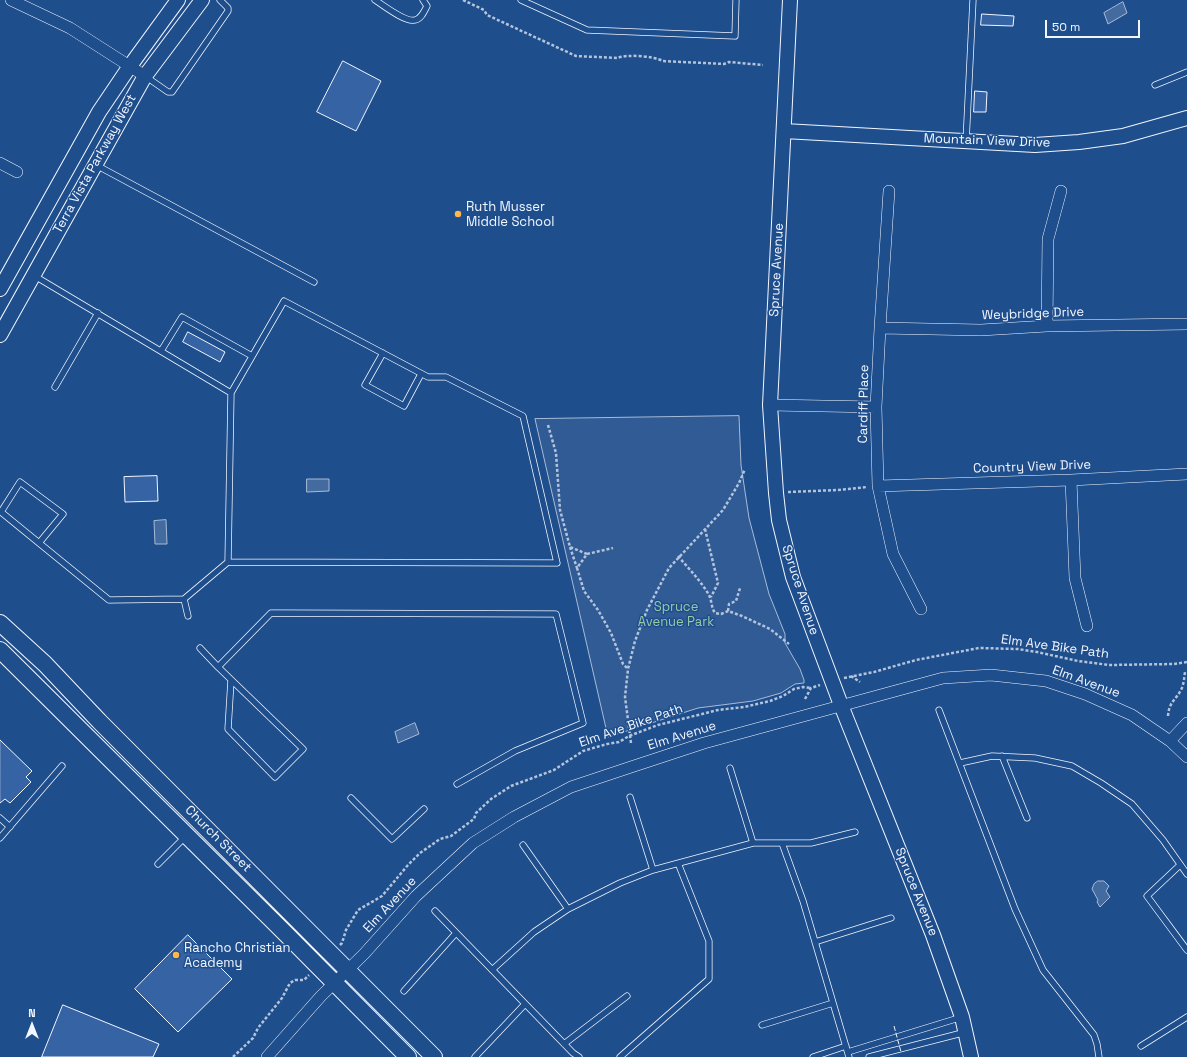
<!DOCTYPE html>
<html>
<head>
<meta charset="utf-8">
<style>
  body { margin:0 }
  #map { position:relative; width:1187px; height:1057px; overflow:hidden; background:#1f4e8c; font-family:"Space Grotesk",sans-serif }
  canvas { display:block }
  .north { position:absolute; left:12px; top:1005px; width:40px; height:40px; -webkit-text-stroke:3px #1f4e8c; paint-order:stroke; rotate:0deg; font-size:11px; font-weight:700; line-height:16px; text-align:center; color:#f2f6ff }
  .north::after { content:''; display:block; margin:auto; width:14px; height:18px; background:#f2f6ff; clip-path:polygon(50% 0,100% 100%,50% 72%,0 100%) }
  .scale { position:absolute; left:1045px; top:20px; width:95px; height:18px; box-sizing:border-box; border:2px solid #f2f6ff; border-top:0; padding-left:5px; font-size:12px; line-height:14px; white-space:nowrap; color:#f2f6ff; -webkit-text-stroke:3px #1f4e8c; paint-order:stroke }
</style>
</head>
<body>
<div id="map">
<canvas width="1187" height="1057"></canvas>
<div class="north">N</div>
<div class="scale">50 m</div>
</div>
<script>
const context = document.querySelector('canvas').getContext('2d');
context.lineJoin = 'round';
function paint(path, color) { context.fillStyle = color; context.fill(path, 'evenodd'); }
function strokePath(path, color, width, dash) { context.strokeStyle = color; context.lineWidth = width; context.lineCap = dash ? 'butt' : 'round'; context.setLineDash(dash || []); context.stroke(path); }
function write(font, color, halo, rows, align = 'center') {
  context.font = font + ' "Space Grotesk",sans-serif'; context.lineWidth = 3; context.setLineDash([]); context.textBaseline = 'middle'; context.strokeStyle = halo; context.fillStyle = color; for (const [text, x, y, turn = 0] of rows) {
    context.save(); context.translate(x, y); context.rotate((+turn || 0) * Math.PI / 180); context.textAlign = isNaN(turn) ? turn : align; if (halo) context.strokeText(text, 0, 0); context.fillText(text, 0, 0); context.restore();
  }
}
const built = new Path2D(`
  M739,416L741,465L749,518L769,594L785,634V643L800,669L804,680V683L795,684L781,693L753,701L698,708L608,737L535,419Z`);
paint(built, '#305b95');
strokePath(built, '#a8bbd7', 1);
const water = new Path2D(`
  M1123,2L1127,13L1108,24L1104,13Z
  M307,479H329V491L307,492Z
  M166,520L167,544H155L154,521Z
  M415,723L419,734L398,743L395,732Z
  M1098,881H1104L1109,886L1106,891L1110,897L1100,907L1097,902L1098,900L1092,889L1094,884Z`);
paint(water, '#446ba0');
strokePath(water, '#a8bbd7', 1);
const building = new Path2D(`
  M982,14L1014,16L1013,26L981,25Z
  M343,61L381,81L356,131L317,112Z
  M975,91L987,92L986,112H974Z
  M188,332L225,352L220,362L183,342Z
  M157,476L158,501L125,502L124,477Z
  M0,740L32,771L26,777L31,782L10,803L5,799L0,803Z
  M188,935L232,979L178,1032L135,989Z
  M63,1005L159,1044L153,1057H42Z`);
paint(building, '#3563a3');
strokePath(building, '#f2f6ff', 1);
const service = new Path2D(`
  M375,0C383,5 406,23 415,20C421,19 424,12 427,6L423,0
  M521,0L587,30L735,36L736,0
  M145,76L168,92H172L228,11V8L220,0
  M1155,85L1187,72
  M966,142L973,0
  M96,165L314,282
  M33,275L231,393
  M161,351L182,317L252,356
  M383,353L365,385L404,406L421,374
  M55,387L98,313
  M39,543L63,514L20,482L1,512L109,600L184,599L228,562L231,393L284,301L428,377H446L523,416L557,563L228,562
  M184,599L188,616
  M200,648L218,667L271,613L556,614L583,723L515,751L457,784
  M218,667L303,749L275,777L228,729L231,680
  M939,710L1015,909L1043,970L1094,1035L1097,1044L1099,1057
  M1002,756L1027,818
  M960,763L992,756L1035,758L1072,766L1101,783L1132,804L1163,840L1187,874
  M730,768L753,843
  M630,797L653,870
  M351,798L392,839L424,809
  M0,818L10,827
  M0,838L62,766
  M782,843L803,901L849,1057
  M523,845L568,909
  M158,864L186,836
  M1180,865L1147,896L1187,950
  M435,911L573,1053L579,1057
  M815,942L891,918
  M492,970L534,932L568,909L620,883L653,870L753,843H811L855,832
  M404,991L456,933
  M762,1025L833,1003
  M564,1044L627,996
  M1141,1046L1187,1017
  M848,1052L962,1017
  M475,1057L525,1004
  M620,1057L709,979V941L678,863
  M813,1057L846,1046
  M869,1057L966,1032`);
const minor = new Path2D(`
  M11,0L70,28L145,76
  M0,163L17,172
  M889,191L880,328L876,407L878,486L893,554L921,609
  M1047,326L1048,239L1061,191
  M880,328L981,330L1047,326L1187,324
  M770,405L876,407
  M1071,480L1075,578L1087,626
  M878,486L1071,480L1187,474
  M1170,741L1187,723
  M267,1057L321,996L364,954L416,896L473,843L514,817L571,787L631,767L704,743L943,678L991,675L1046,681L1085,694L1132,715L1170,741L1187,757`);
const tertiary = new Path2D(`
  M790,0L770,405L776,493L779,520L793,577L841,705L933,935L962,1017L971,1057
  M784,131L1035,145L1079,142L1123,136L1187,118
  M0,289L99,112L130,66L178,0
  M0,335L145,76L202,0`);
const secondary = new Path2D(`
  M0,623L45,664L99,721L434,1057
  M0,650L286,934L408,1057`);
strokePath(service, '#f2f6ff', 7);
strokePath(minor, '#f2f6ff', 12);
strokePath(tertiary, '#f2f6ff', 16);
strokePath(secondary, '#f2f6ff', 18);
strokePath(new Path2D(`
  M463,0L484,10L487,15L576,56L617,58C627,54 653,56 663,61L724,64L729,62L763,65
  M548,425L556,453L560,510L570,547L587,554L577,568L584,591L598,610L611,633L623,664L627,668
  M788,492L838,490L867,487
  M705,529L718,583L711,597
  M570,547L577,568
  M587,554L613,548
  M678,556C689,569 701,581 709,595C712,601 711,607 715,613L721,614L728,611L742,616L770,629L789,644
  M728,611L729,604L736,601L740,588
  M851,676L860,682
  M844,678L874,672L916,660L979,648L1018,649L1037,652L1078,661L1109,665L1174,664L1187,662
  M805,699L811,688L820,685
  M1168,716C1169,702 1175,701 1181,690C1184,684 1184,678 1185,672
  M631,743L625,697L628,669L635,641L647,610L669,568L723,510L739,483L745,469
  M340,945L342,943L346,930L358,910L382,896L408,865L420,853L440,839L451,836L474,819L476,813L491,799L511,786L554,770L583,751L607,744L619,742L629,736L658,725L718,710L744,707L770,701L783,696L794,689L803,687L811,688
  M233,1057L253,1038L258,1028L282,998L290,983L295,980H304L309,975`), '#b3c4dc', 2.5, [3, 2]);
strokePath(service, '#1f4e8c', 5.5);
strokePath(minor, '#1f4e8c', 11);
strokePath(tertiary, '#1f4e8c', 14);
strokePath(secondary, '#1f4e8c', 16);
strokePath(new Path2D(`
  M894,1026L901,1052`), '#f2f6ff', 1, [5, 2]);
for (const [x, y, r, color] of [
  [458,214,4,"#ffb74d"],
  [176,955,4,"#ffb74d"]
]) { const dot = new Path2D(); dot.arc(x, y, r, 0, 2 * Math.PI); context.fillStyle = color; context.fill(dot); strokePath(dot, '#1f4e8c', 1.5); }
write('13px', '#f2f6ff', '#1f4e8c', [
  ["Mountain View Drive",987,141,2],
  ["Terra Vista Parkway West",95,164,-61],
  ["Spruce Avenue",777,270,-87],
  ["Weybridge Drive",1033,314,-2],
  ["Cardiff Place",864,404,-89],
  ["Country View Drive",1032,467,-2],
  ["Spruce Avenue",800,590,72],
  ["Elm Ave Bike Path",1055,647,8],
  ["Elm Avenue",1086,682,20],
  ["Elm Ave Bike Path",631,726,-19],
  ["Elm Avenue",682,736,-17],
  ["Church Street",218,839,45],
  ["Spruce Avenue",916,892,68],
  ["Elm Avenue",390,905,-47]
]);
write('13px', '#f2f6ff', '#1f4e8c', [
  ["Ruth Musser",466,207],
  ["Middle School",466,222],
  ["Rancho Christian",184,948],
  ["Academy",184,963]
], 'left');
write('13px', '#97c8a6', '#1f4e8c', [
  ["Spruce",676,607],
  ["Avenue Park",676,622]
]);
</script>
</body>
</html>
